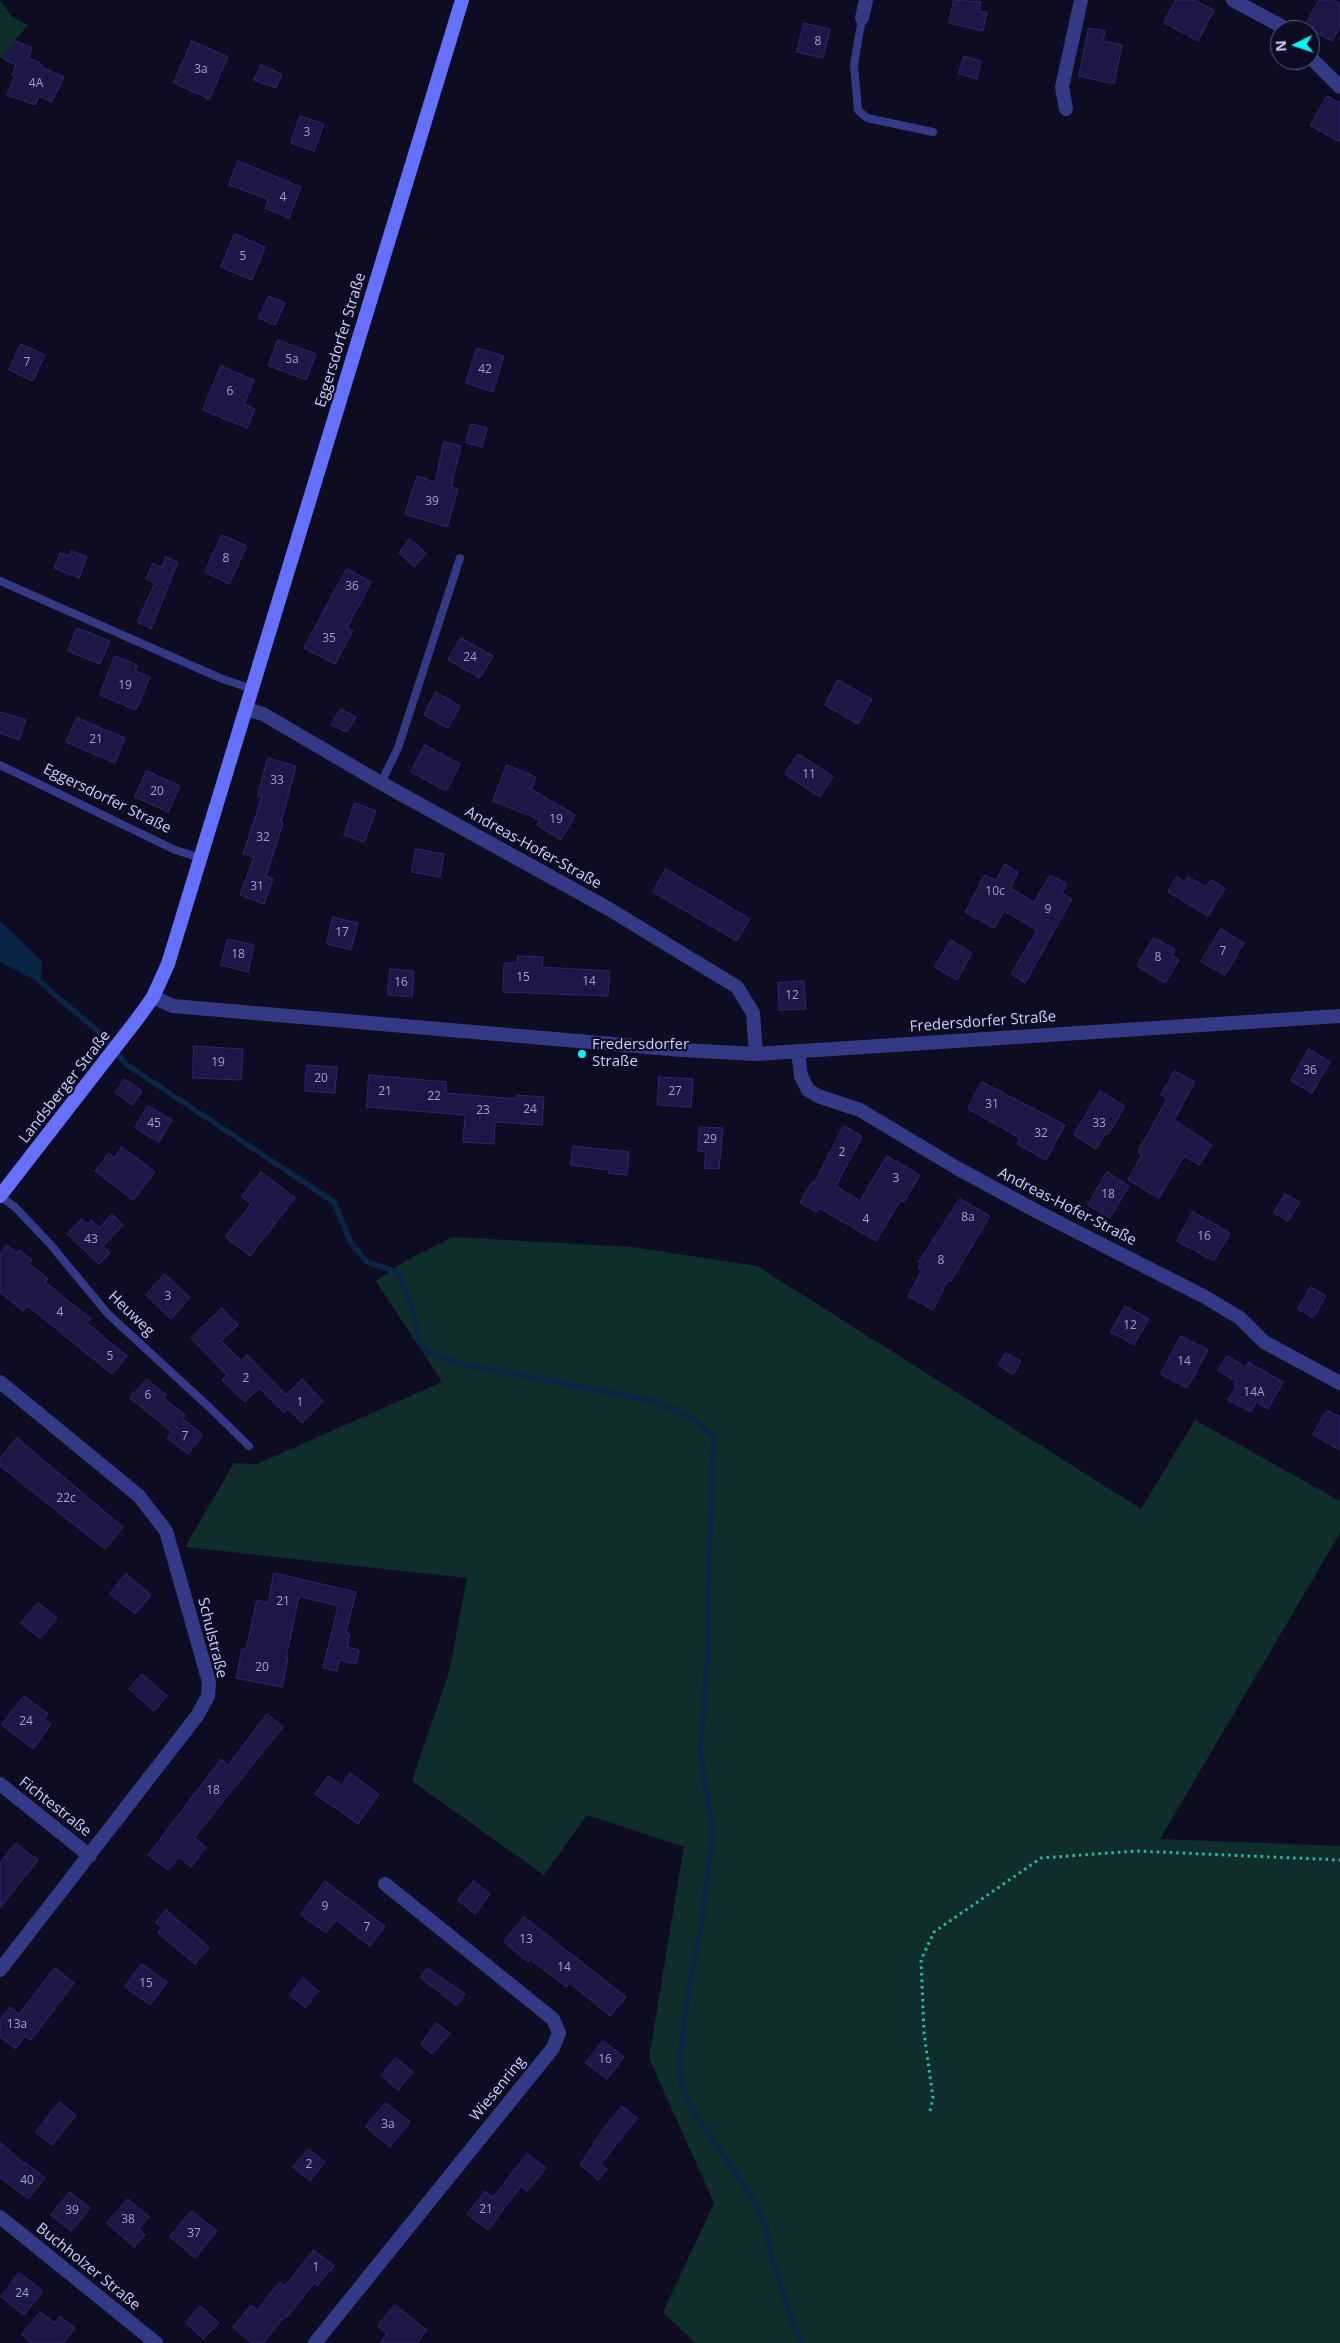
<!DOCTYPE html>
<html>
<head>
<meta charset="utf-8">
<style>
  body { margin:0 }
  #map { position:relative; width:1340px; height:2343px; overflow:hidden; background:#0e0c23; font-family:"Open Sans",sans-serif }
  canvas { display:block }
  .north { position:absolute; left:1270px; top:20px; width:50px; height:50px; box-sizing:border-box; background:#0e0c23; border:1px solid #5b5a7b; border-radius:50%; rotate:266deg; font-size:14px; font-weight:700; line-height:20px; text-align:center; color:#cfceff }
  .north::after { content:''; display:block; margin:auto; width:18px; height:22px; background:#00f8f9; clip-path:polygon(50% 0,100% 100%,50% 72%,0 100%) }
</style>
</head>
<body>
<div id="map">
<canvas width="1340" height="2343"></canvas>
<div class="north">N</div>
</div>
<script>
const context = document.querySelector('canvas').getContext('2d');
context.lineJoin = 'round';
function paint(path, color) { context.fillStyle = color; context.fill(path, 'evenodd'); }
function strokePath(path, color, width, dash) { context.strokeStyle = color; context.lineWidth = width; context.lineCap = dash ? 'butt' : 'round'; context.setLineDash(dash || []); context.stroke(path); }
function write(font, color, halo, rows, align = 'center') {
  context.font = font + ' "Open Sans",sans-serif'; context.lineWidth = 4.5; context.setLineDash([]); context.textBaseline = 'middle'; context.strokeStyle = halo; context.fillStyle = color; for (const [text, x, y, turn = 0] of rows) {
    context.save(); context.translate(x, y); context.rotate((+turn || 0) * Math.PI / 180); context.textAlign = isNaN(turn) ? turn : align; if (halo) context.strokeText(text, 0, 0); context.fillText(text, 0, 0); context.restore();
  }
}
paint(new Path2D(`
  M0,0L11,16L28,25L0,58Z
  M453,1237L632,1247L757,1266L1141,1509L1195,1420L1340,1501V1533L1160,1839L1340,1846V2343H695L663,2312L714,2203L649,2058L684,1847L587,1815L544,1875L412,1781L449,1672L467,1578L185,1547L234,1463L257,1464L442,1382L376,1281L407,1260Z`), '#0f2d29');
paint(new Path2D(`
  M0,921L42,961L41,983L0,962Z`), '#082546');
strokePath(new Path2D(`
  M41,983L99,1032L127,1065L334,1202L351,1243L367,1262L398,1272L412,1308L419,1343L429,1352L457,1363L657,1402L694,1419L714,1437L709,1551L708,1655L700,1751L713,1831L702,1922L687,1996L680,2059L682,2085L692,2110L752,2197L766,2227L773,2261L794,2326L802,2343`), '#082546', 5.5);
const building = new Path2D(`
  M954,0L981,2L979,11L987,12L983,31L949,23Z
  M1176,0H1194L1214,10L1198,41L1164,23Z
  M1319,0H1332L1340,4V27L1332,41L1305,27Z
  M804,23L830,29L823,58L797,52Z
  M1089,28L1105,31L1103,41L1122,45L1114,84L1079,76Z
  M16,41L32,48L28,58L40,63L43,68L64,77L52,102L39,96L35,105L7,95L15,77L12,75L16,65L2,58Z
  M192,41L228,57L209,99L174,83Z
  M964,56L981,61L977,79L959,74Z
  M261,65L282,74L276,88L254,80Z
  M1327,96L1340,103V142L1311,126Z
  M300,116L324,124L314,151L291,143Z
  M238,161L301,187L289,218L265,208L268,199L229,185Z
  M235,234L265,247L252,280L221,267Z
  M269,296L285,303L275,325L259,318Z
  M278,340L316,354L306,380L269,366Z
  M21,344L45,355L33,381L9,370Z
  M477,348L504,356L493,392L466,383Z
  M221,366L254,380L244,404L255,409L247,428L203,410Z
  M471,424L487,428L482,447L466,443Z
  M444,442L461,446L451,487L458,489L447,527L405,514L417,476L435,482Z
  M222,535L247,546L229,584L205,572Z
  M410,539L426,553L414,567L399,553Z
  M71,551L87,557L79,578L54,568L60,553L69,556Z
  M166,557L178,562L151,629L137,622L155,583L146,579L153,563L162,567Z
  M347,569L371,582L347,628L353,631L335,664L304,648Z
  M77,628L110,641L100,664L68,651Z
  M461,638L493,656L480,678L448,660Z
  M115,656L137,665L135,671L150,677L136,710L100,695Z
  M838,680L872,699L858,724L825,705Z
  M436,692L460,706L448,728L424,715Z
  M341,709L356,717L347,732L331,725Z
  M0,712L26,720L19,740L0,733Z
  M77,718L125,738L115,763L66,742Z
  M425,745L460,764L446,791L411,772Z
  M798,754L833,776L820,797L785,774Z
  M268,758L296,766L281,822L283,823L266,876L273,879L264,904L240,895L254,857L243,854L262,797L258,796Z
  M507,765L536,777L531,789L575,815L561,840L537,825L540,820L493,801Z
  M147,771L180,786L168,812L135,797Z
  M355,803L376,811L364,842L344,835Z
  M416,849L444,854L440,877L412,872Z
  M1005,864L1018,872L1010,888L1034,902L1050,875L1067,884L1062,893L1072,899L1025,983L1011,974L1037,930L1004,911L994,928L965,912L985,875L996,880Z
  M666,869L750,919L737,941L653,892Z
  M1177,877L1185,882L1188,877L1206,887L1211,880L1225,888L1208,916L1168,892Z
  M333,917L358,923L351,950L327,944Z
  M1221,929L1244,943L1225,975L1201,962Z
  M1154,938L1175,949L1172,956L1179,960L1165,983L1137,966Z
  M228,939L254,945L248,972L221,965Z
  M951,940L972,953L957,980L935,967Z
  M518,956L543,957L542,967L610,971L608,996L503,992L504,963H517Z
  M390,969L414,971L412,997L388,995Z
  M804,981L806,1009L779,1010L778,983Z
  M194,1046L243,1049L241,1080L193,1078Z
  M1309,1049L1330,1062L1312,1093L1291,1081Z
  M307,1065L337,1067L335,1093L305,1091Z
  M1175,1071L1195,1082L1174,1120L1212,1145L1199,1165L1184,1156L1159,1198L1128,1180L1142,1154L1138,1152L1167,1099L1161,1095Z
  M369,1075L446,1082V1093L517,1099V1095L544,1097L542,1125L495,1122L494,1144L463,1142L465,1115L367,1107Z
  M659,1077L693,1079L691,1107L658,1105Z
  M125,1079L142,1091L132,1105L115,1093Z
  M982,1082L1065,1125L1046,1160L1017,1144L1020,1138L968,1109Z
  M1100,1091L1125,1106L1108,1135L1106,1133L1096,1149L1074,1135Z
  M148,1106L172,1120L159,1142L135,1128Z
  M844,1126L862,1136L836,1186L860,1201L887,1156L920,1175L904,1202L901,1200L876,1241L819,1208L817,1212L800,1203L812,1182L814,1183Z
  M700,1127L723,1128L719,1169L704,1168L706,1152L698,1151Z
  M573,1146L629,1152L627,1175L608,1173L609,1170L571,1165Z
  M122,1147L155,1172L133,1200L95,1171L109,1153L114,1158Z
  M261,1172L295,1198L250,1256L225,1237L251,1204L242,1197Z
  M1107,1172L1129,1186L1110,1218L1088,1205Z
  M1285,1194L1300,1202L1288,1221L1274,1213Z
  M960,1199L990,1216L951,1281L948,1280L933,1310L908,1296L922,1270L918,1268L921,1263L919,1262Z
  M1193,1212L1230,1233L1214,1261L1177,1241Z
  M112,1214L123,1225L103,1246L110,1253L99,1264L67,1234L82,1219L88,1224L91,1220L99,1228Z
  M7,1245L17,1253L19,1250L32,1260L29,1264L48,1279L45,1282L91,1319L87,1323L127,1356L112,1374L28,1306L23,1311L0,1292V1254Z
  M165,1274L190,1298L171,1319L146,1295Z
  M1311,1287L1326,1296L1313,1318L1298,1309Z
  M1125,1306L1149,1319L1134,1345L1111,1332Z
  M222,1308L238,1325L221,1341L241,1361L247,1355L286,1395L302,1379L323,1401L302,1423L288,1409L284,1413L259,1388L245,1402L222,1380L227,1375L191,1338Z
  M1181,1336L1208,1350L1187,1388L1161,1374Z
  M1006,1353L1021,1361L1013,1375L999,1365Z
  M1227,1356L1246,1367L1248,1362L1283,1382L1268,1409L1256,1402L1251,1412L1228,1400L1236,1386L1234,1385L1236,1381L1218,1371Z
  M147,1379L166,1395L164,1398L185,1415L183,1419L203,1435L188,1454L167,1438L172,1432L130,1398Z
  M1327,1410L1340,1417V1450L1313,1435Z
  M17,1438L123,1527L105,1549L0,1466V1459Z
  M274,1573L356,1592L346,1633L350,1634L347,1647L359,1650L356,1664L339,1660L337,1671L323,1668L338,1606L299,1596L286,1658H288L282,1687L236,1678L242,1649H246L257,1600L268,1603Z
  M126,1574L151,1595L135,1614L110,1594Z
  M38,1603L57,1618L40,1639L21,1623Z
  M142,1674L167,1696L154,1711L129,1689Z
  M24,1696L48,1714L44,1719L51,1724L33,1749L2,1725Z
  M267,1714L283,1727L194,1838L206,1847L191,1867L179,1857L168,1870L148,1855L221,1759L228,1765Z
  M350,1773L379,1794L358,1824L315,1794L328,1776L342,1785Z
  M16,1843L38,1860L0,1908V1863Z
  M325,1881L385,1926L370,1946L336,1920L326,1933L301,1915Z
  M474,1881L490,1894L475,1914L458,1900Z
  M166,1910L209,1947L195,1964L158,1933L162,1928L156,1923Z
  M524,1917L626,1997L610,2016L570,1983L566,1987L530,1959L528,1962L504,1942Z
  M142,1964L167,1982L150,2005L125,1987Z
  M55,1968L74,1983L31,2040L25,2036L16,2049L0,2037V2020L10,2007L19,2014Z
  M427,1968L465,1994L457,2006L421,1978Z
  M303,1978L318,1991L305,2008L290,1995Z
  M437,2023L450,2033L432,2054L421,2044Z
  M603,2041L624,2057L607,2079L586,2063Z
  M396,2058L413,2072L398,2090L381,2075Z
  M60,2102L76,2115L52,2145L36,2132Z
  M386,2103L410,2122L390,2147L366,2127Z
  M622,2106L637,2118L601,2164L607,2169L598,2180L580,2165L602,2131Z
  M0,2142L24,2164L25,2162L45,2178L28,2199L0,2177Z
  M309,2149L325,2162L310,2181L293,2167Z
  M527,2154L546,2168L527,2191L521,2186L488,2230L467,2214L485,2191L493,2197Z
  M70,2192L90,2208L71,2231L51,2215Z
  M128,2199L149,2217L139,2229L145,2235L134,2247L107,2223Z
  M192,2211L217,2231L195,2258L170,2237Z
  M314,2250L334,2266L317,2286L314,2283L287,2317L285,2316L263,2343H252L233,2327L251,2305L257,2310L280,2282L285,2286Z
  M19,2273L43,2291L24,2315L1,2297Z
  M395,2305L427,2330L417,2343H380L387,2334L378,2326Z
  M201,2306L219,2323L203,2339L186,2323Z
  M40,2312L55,2323L60,2316L75,2328L63,2343H32L22,2335Z`);
paint(building, '#1c1745');
strokePath(building, '#2f2773', 1);
strokePath(new Path2D(`
  M930,2111L933,2098L924,2033L921,1960L934,1932L1041,1858L1136,1851L1340,1860`), '#26bba4', 3, [2.5, 4]);
strokePath(new Path2D(`
  M862,18L854,65L858,110L867,118L933,132
  M0,581L220,678L252,689
  M0,765L175,850L201,858
  M381,783L398,748L460,558
  M0,1196L15,1207L50,1244L108,1314L209,1407L249,1446`), '#343985', 8);
strokePath(new Path2D(`
  M1233,0L1281,26L1285,30
  M862,18L866,0
  M1310,57L1340,87
  M1066,109L1062,87L1081,0
  M246,709L263,714L381,783L609,909L737,987L753,1013L756,1054
  M798,1051L801,1076L808,1090L818,1096L860,1110L957,1168L1038,1212L1205,1297L1240,1318L1264,1342L1340,1383
  M0,1382L139,1496L166,1531L209,1682L208,1696L197,1716L0,1970
  M0,1784L90,1856
  M0,2217L156,2343
  M315,2343L553,2048L559,2033L553,2019L385,1884`), '#343985', 14);
strokePath(new Path2D(`
  M153,997L173,1006L682,1050L756,1054L1340,1016`), '#343985', 14);
strokePath(new Path2D(`
  M0,1196L138,1018L153,997L168,964L462,0`), '#6570ff', 14);
for (const [x, y, r, color] of [
  [582,1054,5,"#00f8f9"]
]) { const dot = new Path2D(); dot.arc(x, y, r, 0, 2 * Math.PI); context.fillStyle = color; context.fill(dot); strokePath(dot, '#0e0c23', 2); }
write('12px', '#a2a0d0', null, [
  ["8",818,42],
  ["3a",201,70],
  ["4A",36,84],
  ["3",307,133],
  ["4",283,198],
  ["5",243,257],
  ["5a",292,360],
  ["7",27,363],
  ["42",485,370],
  ["6",230,392],
  ["39",432,502],
  ["8",226,559],
  ["36",352,587],
  ["35",329,639],
  ["24",470,658],
  ["19",125,686],
  ["21",96,740],
  ["11",809,775],
  ["33",277,781],
  ["20",157,792],
  ["19",556,820],
  ["32",263,838],
  ["31",257,887],
  ["10c",995,892],
  ["9",1048,910],
  ["17",342,933],
  ["7",1223,952],
  ["18",238,955],
  ["8",1158,958],
  ["15",523,978],
  ["14",589,982],
  ["16",401,983],
  ["12",792,996],
  ["19",218,1063],
  ["36",1310,1071],
  ["20",321,1079],
  ["21",385,1092],
  ["27",675,1092],
  ["22",434,1097],
  ["31",992,1105],
  ["24",530,1110],
  ["23",483,1111],
  ["45",154,1124],
  ["33",1099,1124],
  ["32",1041,1134],
  ["29",710,1140],
  ["2",842,1153],
  ["3",896,1179],
  ["18",1108,1195],
  ["8a",968,1218],
  ["4",866,1220],
  ["16",1204,1237],
  ["43",91,1240],
  ["8",941,1261],
  ["3",168,1297],
  ["4",60,1313],
  ["12",1130,1326],
  ["5",110,1357],
  ["14",1184,1362],
  ["2",246,1379],
  ["14A",1254,1393],
  ["6",148,1396],
  ["1",300,1403],
  ["7",185,1437],
  ["22c",66,1499],
  ["21",283,1602],
  ["20",262,1668],
  ["24",26,1722],
  ["18",213,1791],
  ["9",325,1907],
  ["7",367,1928],
  ["13",526,1940],
  ["14",564,1968],
  ["15",146,1984],
  ["13a",17,2025],
  ["16",605,2060],
  ["3a",388,2125],
  ["2",309,2165],
  ["40",27,2181],
  ["21",486,2210],
  ["39",72,2211],
  ["38",128,2220],
  ["37",194,2234],
  ["1",316,2268],
  ["24",22,2294]
]);
write('15px', '#cfceff', '#0e0c23', [
  ["Eggersdorfer Straße",341,340,-73],
  ["Eggersdorfer Straße",107,799,26],
  ["Andreas-Hofer-Straße",533,848,29],
  ["Fredersdorfer Straße",983,1022,-4],
  ["Landsberger Straße",65,1087,-52],
  ["Andreas-Hofer-Straße",1067,1207,27],
  ["Heuweg",131,1314,44],
  ["Schulstraße",212,1638,76],
  ["Fichtestraße",55,1807,38],
  ["Wiesenring",498,2089,-51],
  ["Buchholzer Straße",88,2267,39]
]);
write('15px', '#cfceff', '#0e0c23', [
  ["Fredersdorfer",592,1045],
  ["Straße",592,1062]
], 'left');
</script>
</body>
</html>
